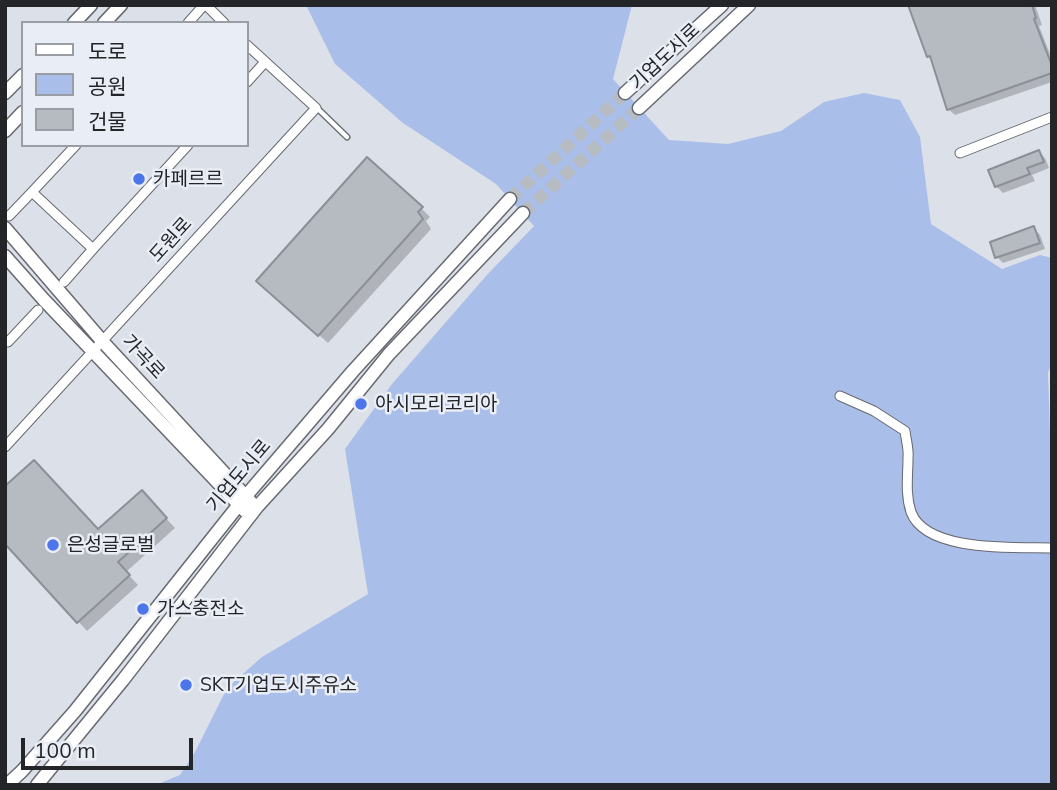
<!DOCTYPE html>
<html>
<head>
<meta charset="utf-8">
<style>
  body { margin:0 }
  #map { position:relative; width:1057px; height:790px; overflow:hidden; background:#dce0e8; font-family:Mulish,"Noto Sans KR",sans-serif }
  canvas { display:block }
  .frame { position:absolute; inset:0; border:7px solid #242528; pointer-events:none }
  .legend { position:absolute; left:21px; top:21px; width:228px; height:126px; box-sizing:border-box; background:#e9edf5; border:2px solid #9a9da3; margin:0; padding:9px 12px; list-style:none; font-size:21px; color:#242528 }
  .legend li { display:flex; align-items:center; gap:14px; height:35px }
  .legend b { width:35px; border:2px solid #9a9da3 }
  .scale { position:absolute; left:21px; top:738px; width:172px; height:32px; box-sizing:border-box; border:4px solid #242528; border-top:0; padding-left:9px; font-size:21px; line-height:24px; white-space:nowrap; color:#242528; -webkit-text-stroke:5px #e9edf5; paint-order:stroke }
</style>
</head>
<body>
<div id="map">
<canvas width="1057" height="790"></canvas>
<div class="frame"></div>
<ul class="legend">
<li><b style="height:9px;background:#fff"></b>도로</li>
<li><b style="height:19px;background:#aabeea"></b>공원</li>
<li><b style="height:19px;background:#b6bac1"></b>건물</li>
</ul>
<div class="scale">100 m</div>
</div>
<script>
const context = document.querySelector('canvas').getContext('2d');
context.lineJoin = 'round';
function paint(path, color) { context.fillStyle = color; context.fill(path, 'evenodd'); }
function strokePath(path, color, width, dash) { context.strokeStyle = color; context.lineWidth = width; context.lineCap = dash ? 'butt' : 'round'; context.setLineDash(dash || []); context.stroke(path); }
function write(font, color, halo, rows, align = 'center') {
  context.font = font + ' Mulish,"Noto Sans KR",sans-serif'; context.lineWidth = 5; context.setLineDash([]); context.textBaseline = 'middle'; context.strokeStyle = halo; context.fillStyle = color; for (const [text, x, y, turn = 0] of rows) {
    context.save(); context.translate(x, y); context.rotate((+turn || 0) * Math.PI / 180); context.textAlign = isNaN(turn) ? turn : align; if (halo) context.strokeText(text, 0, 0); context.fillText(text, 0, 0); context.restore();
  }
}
paint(new Path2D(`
  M306,5H632L613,79L669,140L728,144L781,131L824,102L864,93L900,100L920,137L931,224L1002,269L1040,255L1052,258V364L1048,372L1052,497V785H156L180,775L195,752L227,688L262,657L368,594L345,449L392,384L486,276L534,226L496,184L403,123L335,64Z`), '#aabeea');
paint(new Path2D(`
  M910,5H1035L1042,25L1039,26L1052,59V82L955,115L948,109L933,60L929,56Z
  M1039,152L1045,158L1049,168L1032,175L1035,181L1003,193L996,186Z
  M421,208L430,217L426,221L431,229L328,343L267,289Z
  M1034,228L1040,235L1045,249L1003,263L997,257Z
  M150,501L175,528L126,572L138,585L87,631L5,541L98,531Z`), '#0003');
const building = new Path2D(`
  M908,5H1032L1036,18L1034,19L1052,66V73L947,110L930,56L927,57Z
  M1039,150L1044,162L1027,168L1030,174L995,187L988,170Z
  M367,157L423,207L418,212L423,219L318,336L256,281Z
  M1034,226L1040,243L995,258L990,242Z
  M34,460L98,529L142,490L167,518L118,562L130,575L77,623L5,544V486Z`);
paint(building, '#b6bac1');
strokePath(building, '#8c8f97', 2);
strokePath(new Path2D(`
  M510,199L625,93
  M523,213L639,108`), '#b7bbc2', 12, [12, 6]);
const lane = new Path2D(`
  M317,108L347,137`);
const street = new Path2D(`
  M206,5L224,23
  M188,23L204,5
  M247,82L265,62
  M76,145L32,192L93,249L188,145
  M960,153L1052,117
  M9,216L32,192
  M64,282L93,249
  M8,342L38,310
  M840,396L874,411L905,431C906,440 909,449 908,458C908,476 905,494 911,512C926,553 1017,547 1052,548
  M5,447L316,108L247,45`);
const secondary = new Path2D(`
  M74,23L91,5
  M104,23L121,5
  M5,93L23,75
  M625,93L722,5
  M639,108L749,5
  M5,131L23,112
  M5,228L103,342L251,502
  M5,256L44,300L245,511
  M7,785L22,771L75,711L245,497L353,371L510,199
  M37,785L123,680L257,507L328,429L389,354L523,213`);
strokePath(lane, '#666970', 7);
strokePath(street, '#666970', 11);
strokePath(secondary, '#666970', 15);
strokePath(lane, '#fff', 4.5);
strokePath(street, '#fff', 9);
strokePath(secondary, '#fff', 12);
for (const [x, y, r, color] of [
  [139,179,7,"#4c76e9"],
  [361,404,7,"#4c76e9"],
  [53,545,7,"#4c76e9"],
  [143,609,7,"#4c76e9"],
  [186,685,7,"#4c76e9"]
]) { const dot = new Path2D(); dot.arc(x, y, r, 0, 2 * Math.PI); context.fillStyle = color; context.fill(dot); strokePath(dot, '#e9edf5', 2.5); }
write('19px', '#242528', '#e9edf5', [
  ["기업도시로",665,57,-43],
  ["도원로",171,240,-48],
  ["가곡로",143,357,47],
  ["기업도시로",239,476,-50]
]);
write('19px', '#242528', '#e9edf5', [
  ["카페르르",153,179],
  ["아시모리코리아",375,404],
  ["은성글로벌",67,545],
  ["가스충전소",157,609],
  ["SKT기업도시주유소",200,685]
], 'left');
</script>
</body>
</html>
